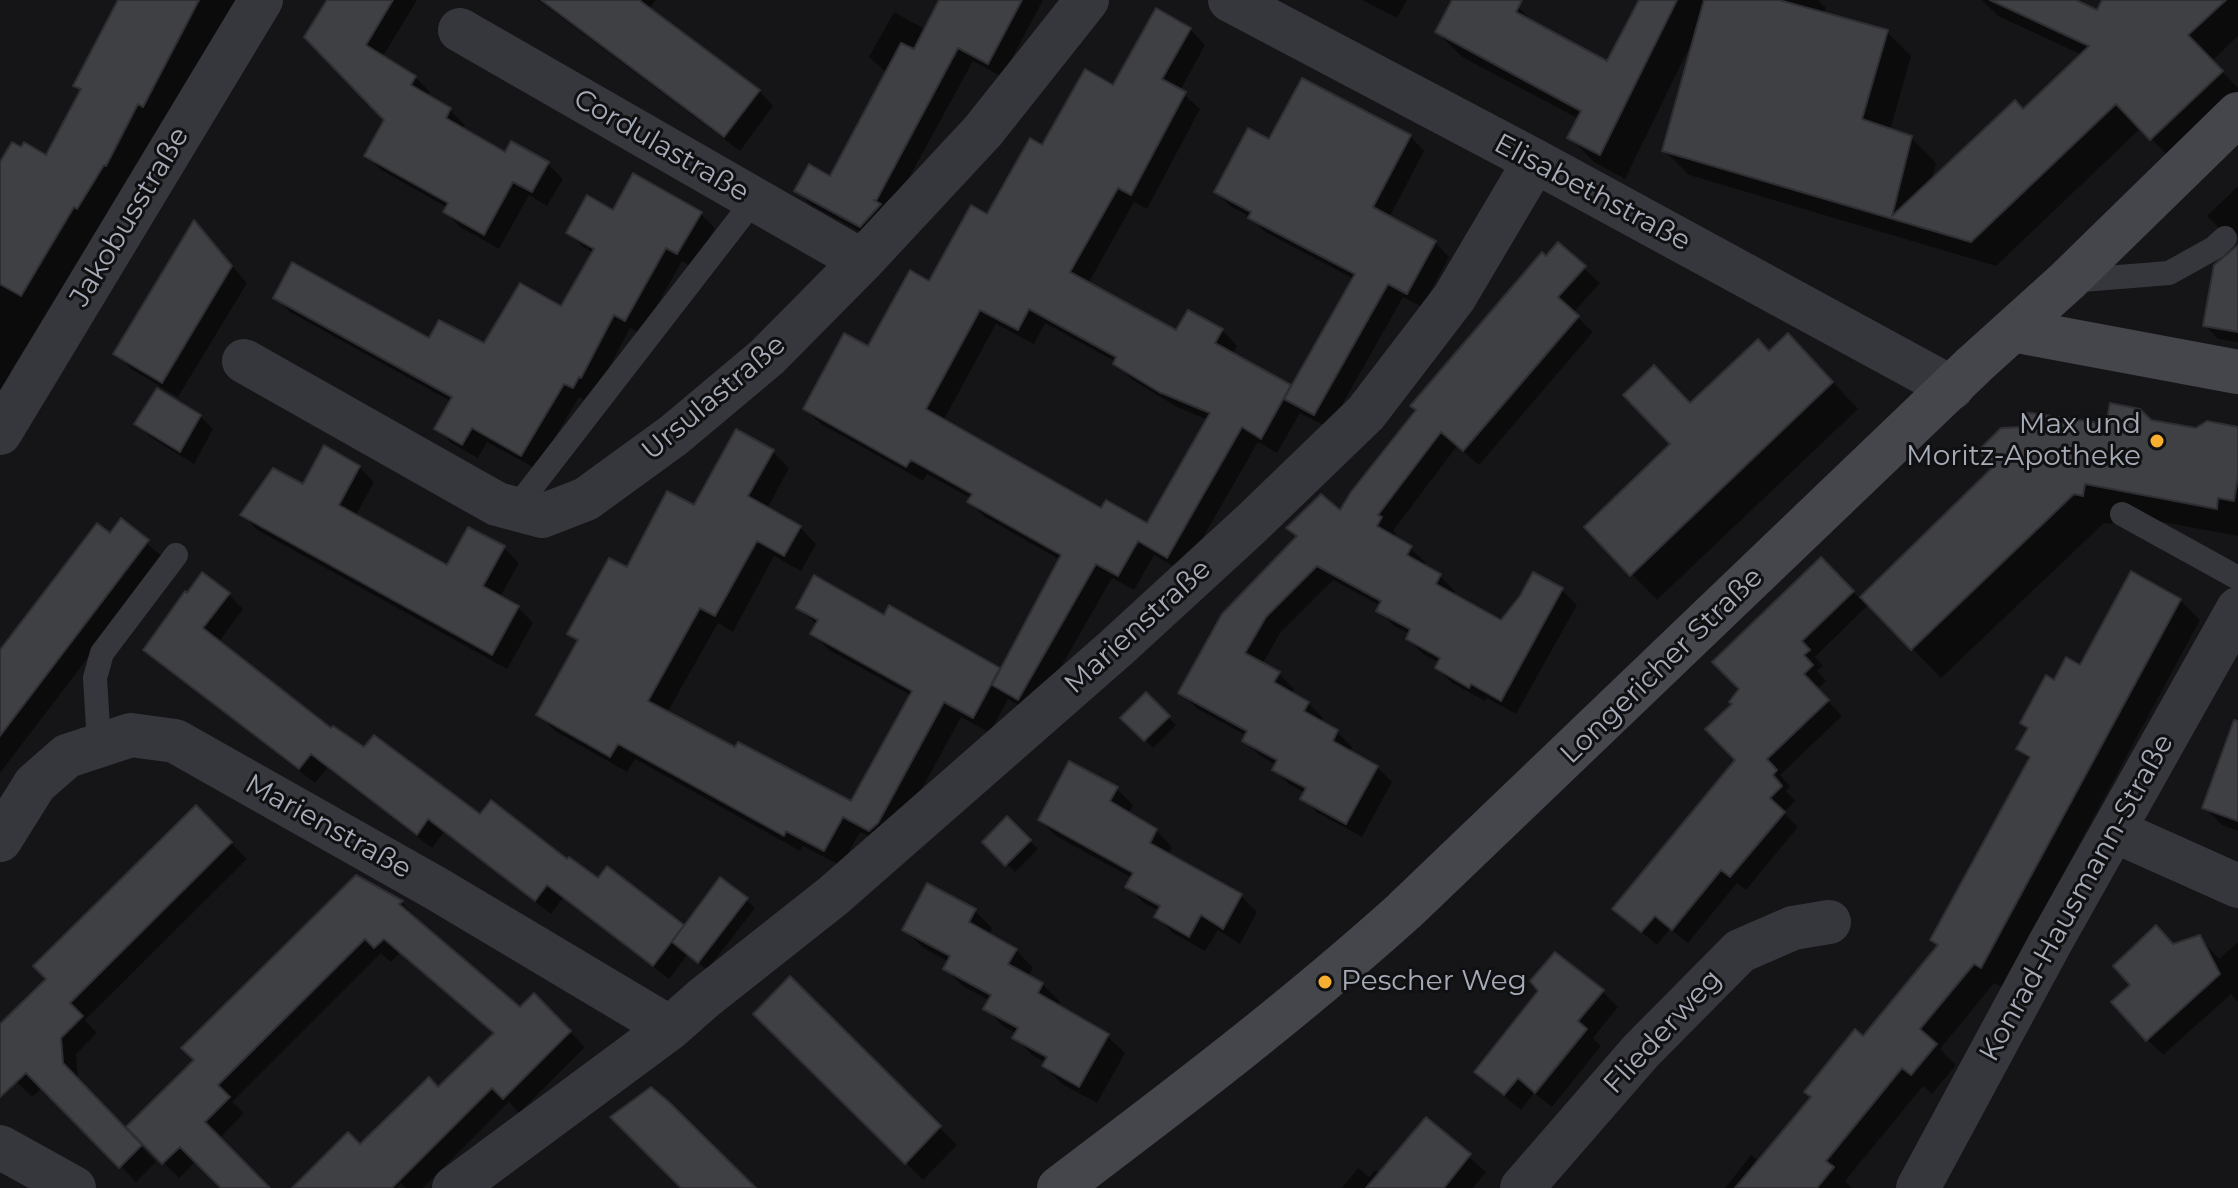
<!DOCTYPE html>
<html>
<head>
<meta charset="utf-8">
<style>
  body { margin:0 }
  canvas { display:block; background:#151517 }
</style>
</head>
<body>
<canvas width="2238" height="1188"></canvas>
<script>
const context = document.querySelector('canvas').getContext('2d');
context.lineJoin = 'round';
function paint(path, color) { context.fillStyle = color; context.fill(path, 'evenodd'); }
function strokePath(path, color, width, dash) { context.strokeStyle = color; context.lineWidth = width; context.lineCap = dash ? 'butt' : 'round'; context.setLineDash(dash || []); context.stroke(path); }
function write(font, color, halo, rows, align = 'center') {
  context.font = font + ' Montserrat,sans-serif'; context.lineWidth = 6; context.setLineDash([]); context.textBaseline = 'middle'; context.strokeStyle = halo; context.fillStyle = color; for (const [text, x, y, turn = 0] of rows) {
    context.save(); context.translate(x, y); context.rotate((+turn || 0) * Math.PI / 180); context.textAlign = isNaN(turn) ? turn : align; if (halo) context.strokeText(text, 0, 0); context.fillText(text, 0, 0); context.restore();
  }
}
paint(new Path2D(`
  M131,0H243L11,371L13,381L0,403V166L47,158L82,92L76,85Z
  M329,0H417L382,58L415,77L430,92L427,97L450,110L465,125L462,129L506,154L512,143L548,164L563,179L547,206L529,195L499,249L460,227L446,212L448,208L381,170L366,155L386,120Z
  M538,0H656L649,9L759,91L773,106L740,151Z
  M964,0H1043L1002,77L973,61L875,240L811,205L796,191L831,179L887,73L869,57L894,12L943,39Z
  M1362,0H1407L1397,18Z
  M1454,0H1506L1518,7L1536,25L1608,63L1643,0H1818L1826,8L1823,14L1887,32L1911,56L1890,131L1911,138L1936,163L1931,182L2023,111L2082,55L1998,16L1982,0H2074L2133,28L2141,0H2238V36L2212,61L2238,88V105L2176,164L2141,128L1996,266L1689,175L1665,151L1693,45L1691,44L1625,179L1594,162L1569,137L1579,119L1462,57L1437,32Z
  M1190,29L1205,45L1180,91L1200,109L1147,209L1134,202L1088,284L1177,332L1222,330L1237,346L1232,354L1292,388L1354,279L1265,232L1250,217L1230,206L1216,192L1269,142L1410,136L1424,151L1389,218L1435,242L1449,257L1422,307L1403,297L1329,428L1300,413L1277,453L1258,442L1183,572L1154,555L1134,590L1112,578L1034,714L1008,699L990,733L961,717L894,840L887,846L860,832L841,866L803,846L800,851L635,759L627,772L555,731L539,714L579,643L570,634L628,570L695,508L773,452L789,468L767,509L800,527L816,544L801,571L774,556L733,632L718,623L667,713L736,750L852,804L912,696L829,650L813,634L817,625L799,608L885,618L1001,672L1060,560L985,517L970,502L972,499L927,474L923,481L821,424L805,409L868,349L930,283L1043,148L1114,87ZM1045,323L1116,362L1131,379L1177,407L1208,420L1147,525L1102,511L943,421L996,324L1034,344Z
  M2238,186V236L2230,239L2207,216Z
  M613,213H700L715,228L693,268L682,261L641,334L630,328L596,392L588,402L579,397L536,469L487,442L478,458L451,443L437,428L452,402L290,312L275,297L429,341L485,346L562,309L594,253L583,247L568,232Z
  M194,223L247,283L178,397L131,369L116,353Z
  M1558,245L1600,283L1573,313L1593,332L1479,465L1457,446L1393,531L1396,534L1394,538L1410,548L1426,563L1423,567L1440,576L1455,591L1453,596L1501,623L1562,590L1577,605L1516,714L1487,698L1485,701L1452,683L1437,668L1440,663L1423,654L1408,639L1410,634L1394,626L1379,610L1381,606L1333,580L1280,633L1262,665L1279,674L1294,689L1291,694L1308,703L1323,718L1321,723L1337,732L1352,747L1350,752L1377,767L1392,782L1362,837L1318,813L1303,798L1305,793L1289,784L1274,769L1276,765L1259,755L1244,740L1247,736L1196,708L1181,692L1341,513Z
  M2238,247V342L2218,339L2205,325Z
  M1769,353L1814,362L1858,409L1657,600L1632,574L1672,444L1690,405Z
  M200,416L213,429L194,464L150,437L137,424Z
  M2151,422L2196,430H2238V536L2114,513L2112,524L2104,523L1941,678L1869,604L1815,657L1823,666L1817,671L1826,681L1817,689L1842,716L1780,775L1790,786L1786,791L1795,801L1784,813L1798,827L1746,890L1737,883L1688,943L1670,929L1657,945L1615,909L1737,760L1735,704L1821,559L1860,599L1996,467L2108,426Z
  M359,467L374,482L355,517L448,568L504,548L519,563L500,597L518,607L533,623L507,669L257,530L243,515L303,487Z
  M121,521L164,558L0,773V653Z
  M228,594L243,609L218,643L331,730L364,750L685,928L746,900L755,908L707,970L688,954L669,979L563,898L551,914L444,832L432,848L327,768L315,783L161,665L146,650Z
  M2180,600L2200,620L2002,987L1994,983L1940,1049L1956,1065L1932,1094L1923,1086L1845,1181L1852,1188H1725L1751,1155L1760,1162L1939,947L1932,940L2030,761L2018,749L2029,730L2022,723L2055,682Z
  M1146,695L1176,725L1153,748L1123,718Z
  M1070,764L1117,789L1133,805L1128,814L1156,830L1172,847L1168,855L1241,896L1257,912L1240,944L1218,930L1205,951L1173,933L1156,916L1159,911L1144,903L1128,887L1132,878L1056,836L1040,820Z
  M2238,768V831L2222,825L2204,807Z
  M196,808L247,859L85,1020L97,1033L76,1054L78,1082L156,1162L136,1182L43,1087L32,1097L0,1065V1027L49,979Z
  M1007,819L1038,849L1015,872L984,842Z
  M356,877L402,903L417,918L415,920L520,1010L534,996L585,1047L519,1113L509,1102L423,1188H406L401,1183L396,1188H295L360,1147L438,1090L495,1034L400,953L391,962L381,953L232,1102L244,1113L219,1139L267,1188H223L196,1161L179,1178L128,1127L196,1060Z
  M975,911L992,928L989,936L1016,950L1033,968L1028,977L1042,984L1060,1002L1057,1007L1107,1036L1125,1053L1097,1103L1062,1084L1044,1066L1046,1063L1032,1055L1015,1037L1017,1034L1003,1026L986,1009L990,1001L963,986L945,969L949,962L922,947L904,929Z
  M2200,938L2219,959L2238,942V1002L2231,994L2163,1055L2147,1039L2174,946Z
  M790,979L957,1145L923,1180L756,1014Z
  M1602,991L1618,1007L1593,1038L1601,1046L1552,1107L1534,1093L1521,1110L1476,1072Z
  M1426,1119L1486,1172L1473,1188H1342L1358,1168L1369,1177L1375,1170L1381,1174Z`), '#0007');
const building = new Path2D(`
  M118,0H199L143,107L138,104L106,166L104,165L77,209L74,207L21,296L0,284V162L12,142L21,147L24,142L46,155L81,89L73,86Z
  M327,0H393L366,45L416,76L411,85L451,108L446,118L505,152L511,141L549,162L532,192L513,182L484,235L443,212L448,203L364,156L384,120L304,37Z
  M541,0H639L760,90L724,137Z
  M939,0H1022L988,64L958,48L876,201L874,200L881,204L860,227L794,191L809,164L830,176L901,43L914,49Z
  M1452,0H1522L1516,12L1607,61L1639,0H1677L1600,155L1567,138L1581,111L1435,32Z
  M1704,0H1779L1888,30L1862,119L1912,136L1892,216L2015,100L2023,109L2089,46L1990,0H2076L2097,10L2102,0H2226L2188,35L2223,71L2150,140L2116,104L1971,242L1662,151Z
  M1156,8L1191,28L1162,79L1186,92L1131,195L1118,188L1070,272L1176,330L1188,310L1223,329L1215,343L1291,385L1261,439L1242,427L1167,558L1138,541L1118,576L1096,564L1018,700L992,685L1061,555L967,502L972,494L911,460L906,467L803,409L844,333L868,346L910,270L929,281L971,205L987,214L1030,138L1042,145L1085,69L1113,85ZM1029,309L1116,357L1113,364L1159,392L1210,413L1147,523L1106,500L1101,508L926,409L980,310L1018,330Z
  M1302,78L1411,135L1373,207L1436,241L1407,294L1388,284L1314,415L1284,399L1355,274L1248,218L1251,212L1214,192L1248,128L1269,139Z
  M633,173L702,212L677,254L666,248L625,321L614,315L581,378L579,377L573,388L564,384L521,456L472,428L462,445L434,429L452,397L273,298L292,262L429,338L439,320L484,343L520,283L561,306L594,249L566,233L587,195L613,210Z
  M194,220L232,266L162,383L113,354Z
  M1558,242L1586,266L1558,297L1579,316L1463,451L1441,432L1378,515L1382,517L1377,526L1412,546L1407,555L1441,574L1436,584L1501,620L1520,596L1533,572L1563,588L1501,701L1471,684L1469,688L1435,668L1440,658L1406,639L1410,629L1376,611L1381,601L1317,566L1266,617L1245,653L1280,672L1274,682L1309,702L1304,711L1338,730L1333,741L1378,766L1346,824L1300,799L1306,788L1272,770L1277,760L1242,741L1247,731L1178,693L1222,614L1297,536L1286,528L1321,494L1340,510L1351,492L1416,410L1410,406L1542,252L1546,256Z
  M2238,245V332L2203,326L2214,265Z
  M1788,333L1833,382L1630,576L1584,527L1670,444L1623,395L1654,365L1690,403L1758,339L1769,351Z
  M157,388L201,415L180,452L134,424Z
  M2110,403L2140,409L2151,420L2196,428L2207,421L2238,427V477L2234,501L2218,498L2217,509L2085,484L2083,496L2074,494L1911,650L1860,597L1993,467L1978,451L2001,428L2021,427L2024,412L2106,424Z
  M736,429L774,450L748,496L801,526L784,556L757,541L715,616L700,608L648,701L735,747L738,742L851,801L912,691L810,634L818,620L796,608L814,575L884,615L889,605L1000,668L973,718L944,702L878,823L869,831L843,817L824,851L786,831L784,836L618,744L610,757L536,715L578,640L567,634L609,558L627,567L667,491L694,505Z
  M324,445L360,466L339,505L447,565L468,527L505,546L483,586L519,606L492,655L240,515L273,468L303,484Z
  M121,518L149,540L0,736V650L97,523L110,533Z
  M1821,557L1854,591L1802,641L1810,650L1804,655L1813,665L1804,674L1829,700L1767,759L1777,770L1773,775L1782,786L1770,798L1785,812L1730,877L1721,870L1672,930L1655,916L1641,932L1612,909L1735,760L1705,729L1732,704L1729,702L1739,689L1712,662Z
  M2131,571L2181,599L1981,968L1974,964L1920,1029L1937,1044L1911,1075L1902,1068L1826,1161L1834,1167L1817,1188H1735L1811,1097L1804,1092L1855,1029L1863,1036L1938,945L1930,940L2030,757L2016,749L2028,728L2020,723L2046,675L2054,680L2066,657L2080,665Z
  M202,572L230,593L203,628L331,728L333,726L364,747L374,735L480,814L491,800L567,859L569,857L598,878L607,866L684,925L653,966L547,885L535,901L428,819L417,835L311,754L299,769L143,650L185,591L187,593Z
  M1146,692L1170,716L1144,741L1120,718Z
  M2234,720L2238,721V821L2202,808Z
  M1069,761L1118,787L1110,801L1157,829L1150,843L1242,894L1223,929L1201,915L1189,937L1154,917L1160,906L1125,887L1133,873L1038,820Z
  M196,805L232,842L70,1003L83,1016L61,1038L63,1063L142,1145L119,1168L26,1073L0,1097V1024L46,979L33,966Z
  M1007,816L1031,840L1005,866L982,842Z
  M356,875L403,901L399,904L520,1007L534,993L571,1031L503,1099L492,1088L392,1188H292L348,1132L360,1144L429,1077L438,1087L494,1033L384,939L374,948L365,939L218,1085L230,1097L205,1122L270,1188H221L180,1147L162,1164L126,1127L194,1060L181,1048Z
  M720,877L748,898L698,963L672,942Z
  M927,883L976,909L969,922L1017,949L1008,964L1043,983L1038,993L1109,1034L1079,1087L1042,1066L1047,1057L1012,1038L1018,1028L983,1009L991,995L943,969L950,956L902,930Z
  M2156,925L2173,944L2200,935L2220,974L2146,1041L2111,1002L2130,985L2113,966Z
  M1555,952L1604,990L1578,1021L1587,1029L1535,1093L1518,1078L1504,1095L1474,1072L1538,991L1530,981Z
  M790,976L941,1126L905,1164L753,1014Z
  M651,1087L669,1102L756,1188H681L610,1117Z
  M1426,1117L1471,1154L1444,1188H1366Z`);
paint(building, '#3f4044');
strokePath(building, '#2f2f33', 2);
strokePath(new Path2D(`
  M2070,281L2169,273L2214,248L2225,238
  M515,509L754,200
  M2122,514L2238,578
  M99,744L95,678L102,653L176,555`), '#36373c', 24);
strokePath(new Path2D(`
  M1230,0L1535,161L1952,388
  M460,30L862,261
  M244,361L497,504L542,516L586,499L674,435L767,357L862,261L983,131L1087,0
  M0,433L261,0
  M2115,831L2238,886
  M0,840L35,784L67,756L131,735L175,741L437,889L670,1028
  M0,1147L74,1188
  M454,1188L670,1028L704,998L833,896L1116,648L1251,524L1366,413L1454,298L1535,161
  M1522,1188L1641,1051L1740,951L1793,928L1829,922
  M1918,1188L2050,943L2238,609`), '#36373c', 44);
strokePath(new Path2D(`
  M2013,330L2238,372
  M1059,1188C1177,1099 1294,1010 1404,911L1975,364L2067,281L2238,114`), '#44464c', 44);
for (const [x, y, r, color] of [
  [2157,441,8,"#f6af2e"],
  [1325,982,8,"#f6af2e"]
]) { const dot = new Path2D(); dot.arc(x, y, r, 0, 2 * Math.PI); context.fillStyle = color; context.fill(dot); strokePath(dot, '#101012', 3); }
write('28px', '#a6acb7', '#101012', [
  ["Cordulastraße",661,146,30],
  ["Elisabethstraße",1592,193,28],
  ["Jakobusstraße",130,217,-59],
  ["Ursulastraße",714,398,-40],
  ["Marienstraße",1138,627,-42],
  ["Longericher Straße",1662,666,-44],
  ["Marienstraße",328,827,29],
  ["Konrad-Hausmann-Straße",2077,898,-61],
  ["Fliederweg",1663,1032,-47]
]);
write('28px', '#a6acb7', '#101012', [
  ["Max und",2141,425],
  ["Moritz-Apotheke",2141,457],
  ["Pescher Weg",1341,982,"left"]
], 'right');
</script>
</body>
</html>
